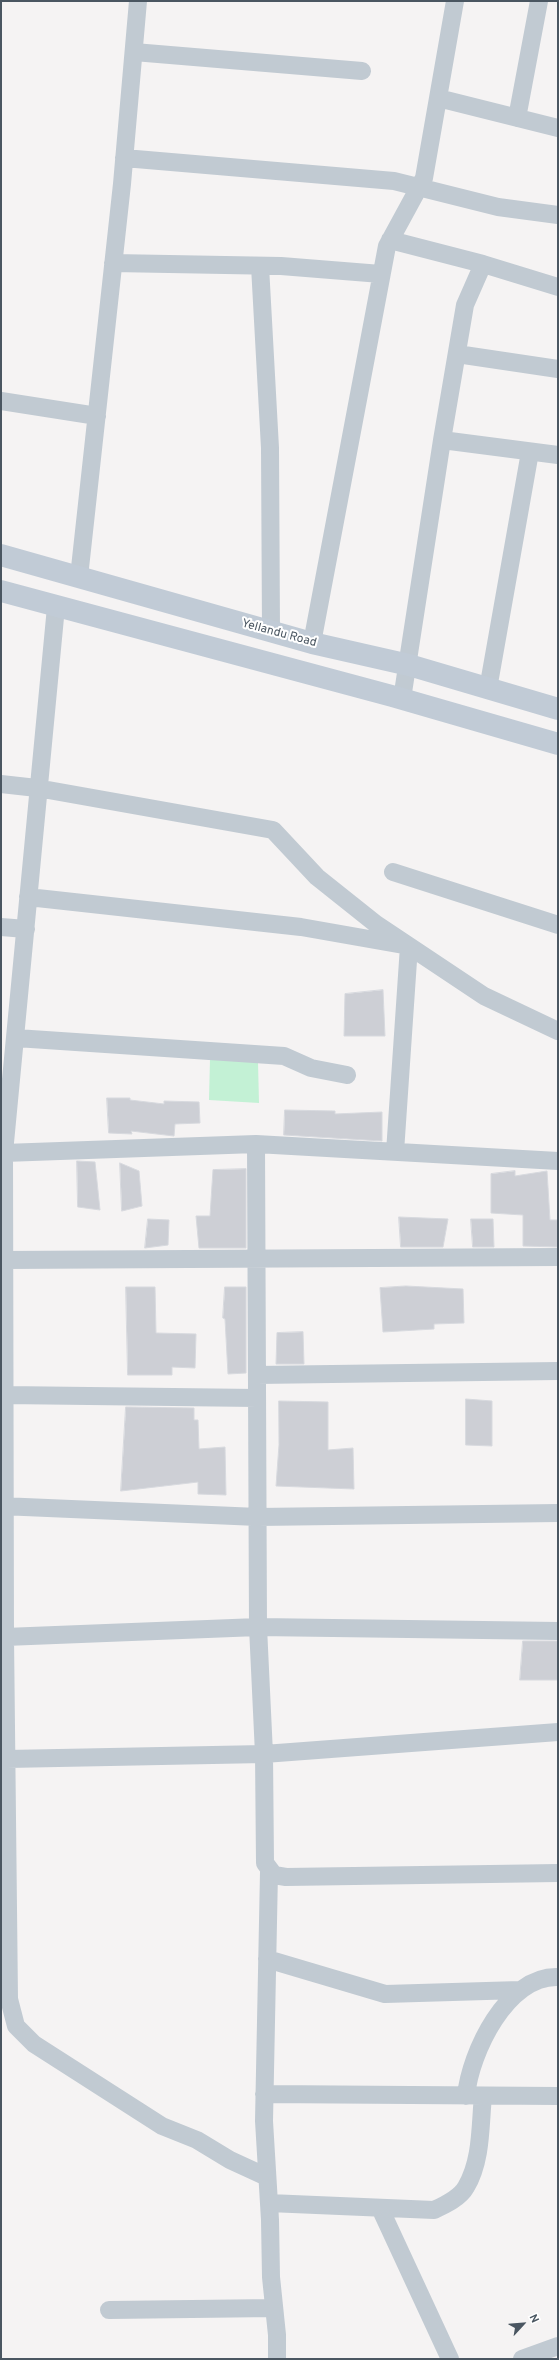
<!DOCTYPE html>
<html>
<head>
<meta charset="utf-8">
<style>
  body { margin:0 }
  #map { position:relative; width:559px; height:2360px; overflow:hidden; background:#f5f3f3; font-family:Overpass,sans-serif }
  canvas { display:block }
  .frame { position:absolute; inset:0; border:2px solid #4a5661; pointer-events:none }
  .north { position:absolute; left:503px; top:2304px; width:40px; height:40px; -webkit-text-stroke:3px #fff; paint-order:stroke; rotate:64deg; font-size:11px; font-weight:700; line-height:16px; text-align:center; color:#4a5661 }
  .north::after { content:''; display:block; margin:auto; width:14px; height:18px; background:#4a5661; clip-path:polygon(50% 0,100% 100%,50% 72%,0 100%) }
</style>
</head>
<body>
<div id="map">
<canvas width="559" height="2360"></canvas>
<div class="frame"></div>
<div class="north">N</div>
</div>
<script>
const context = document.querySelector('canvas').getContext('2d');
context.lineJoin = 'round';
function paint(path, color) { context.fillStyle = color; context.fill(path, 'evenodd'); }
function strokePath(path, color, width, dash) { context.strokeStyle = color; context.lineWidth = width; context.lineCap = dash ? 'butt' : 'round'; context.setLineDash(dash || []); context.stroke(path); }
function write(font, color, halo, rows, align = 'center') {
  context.font = font + ' Overpass,sans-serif'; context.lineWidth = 4; context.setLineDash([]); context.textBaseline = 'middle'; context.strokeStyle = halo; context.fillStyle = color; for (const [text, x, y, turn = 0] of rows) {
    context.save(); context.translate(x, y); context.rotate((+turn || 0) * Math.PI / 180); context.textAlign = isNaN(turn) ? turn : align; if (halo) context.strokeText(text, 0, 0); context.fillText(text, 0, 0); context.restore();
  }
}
paint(new Path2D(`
  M210,1059L258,1062L259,1103L209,1100Z`), '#c3f1d5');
const building = new Path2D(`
  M383,990L385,1036H344L345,994Z
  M107,1098H130V1100L164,1104V1101L199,1102L200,1123L175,1124L174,1136L131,1131L132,1134L109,1133Z
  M285,1110L335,1111V1114L382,1112V1141L284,1135Z
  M77,1161L95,1162L100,1210L78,1207Z
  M120,1163L139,1171L142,1206L122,1211Z
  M246,1169V1248H199L196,1216H210L213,1170Z
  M515,1171V1176L547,1171L550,1220H558V1247L523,1246V1215L491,1213V1174Z
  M399,1217L448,1219L443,1247H401Z
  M148,1219L169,1220L168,1245L145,1248Z
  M471,1219H493L494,1247H473Z
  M406,1286L463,1289L464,1323L434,1324V1329L383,1332L380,1288Z
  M126,1287H155L156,1333L196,1334L195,1368L172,1367V1375H128Z
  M225,1287H246V1373L228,1374L225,1319L223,1318Z
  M303,1332L304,1364H276L277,1333Z
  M466,1399L492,1401V1446L466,1445Z
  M279,1401L328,1402V1450L353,1448L354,1489L276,1486L279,1445Z
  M126,1407L194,1408V1420H198L199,1449L225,1447L226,1495L198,1494V1482L121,1491Z
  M523,1641H558V1680H520Z`);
paint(building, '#cdcfd5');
strokePath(building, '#d7d9de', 1);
strokePath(new Path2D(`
  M134,52L362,71
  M438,98L558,128
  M517,118L539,1
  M124,158L394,181L498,207L558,215
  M390,240L483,264
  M113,263L281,266L381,274
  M260,266L270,448L271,632
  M457,354L558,369
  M1,401L97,416
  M442,440L558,455
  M79,577L122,184L138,1
  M56,607L4,1153L5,1637L9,1999L16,2026L34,2044L162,2126L197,2140L230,2160L267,2177
  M312,643L387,246L424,178L455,1
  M488,689L530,452
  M402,699L442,440L465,305L483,264L558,287
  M1,784L37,788L273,830L317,877L376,924L484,996L558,1031
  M393,872L558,925
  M28,897L301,927L409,946L395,1152
  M1,927L26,929
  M16,1038L284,1056L311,1068L347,1075
  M256,1144L258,1627L264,1754L265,1863L274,1875L286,1877L558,1873
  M4,1153L256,1144L558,1161
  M4,1260L558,1257
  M257,1375L558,1371
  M5,1395L257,1398
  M1,1506L258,1517L558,1513
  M5,1637L258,1627L558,1631
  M7,1759L264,1754L558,1732
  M269,1872L264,2121L270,2220L271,2277L277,2335V2359
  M267,1959L385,1994L520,1990
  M264,2094L558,2096
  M466,2096C470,2053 507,1975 558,1977
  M269,2203L434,2210C445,2205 460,2198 466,2187C482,2160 480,2125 483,2096
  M380,2208L450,2359
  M109,2310L274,2308
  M522,2359L558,2346`), '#c1cad2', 18);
strokePath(new Path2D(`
  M1,555L312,643L409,665L558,709
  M1,591L392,696L558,744`), '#c1cbd6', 22);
write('12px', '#4a5661', '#fff', [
  ["Yellandu Road",279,634,15]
]);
</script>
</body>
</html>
